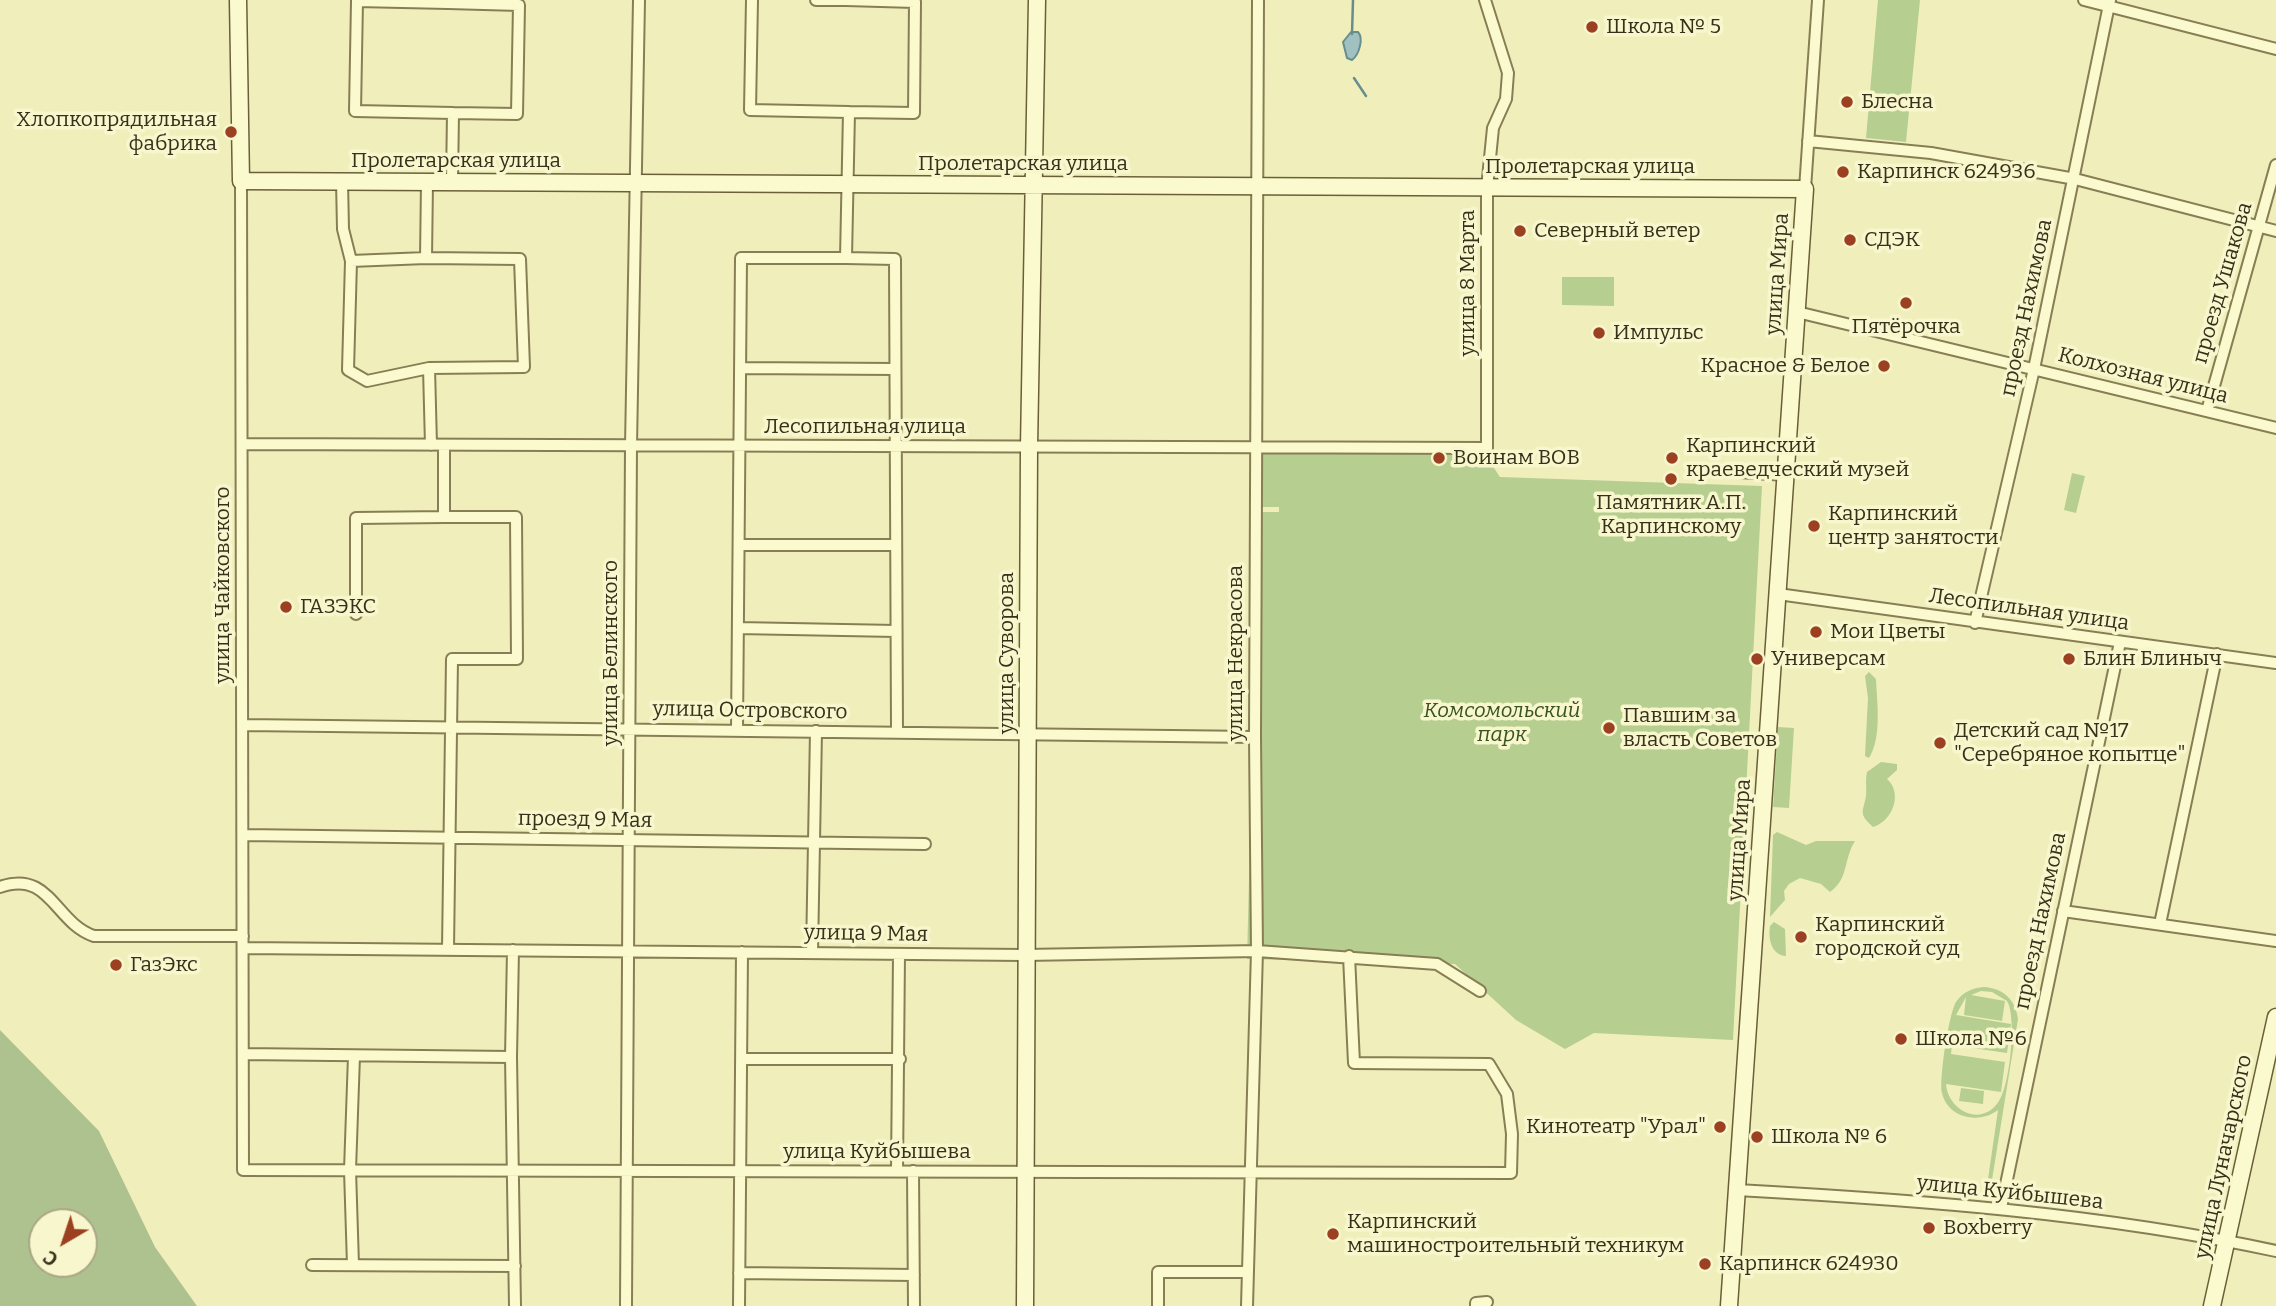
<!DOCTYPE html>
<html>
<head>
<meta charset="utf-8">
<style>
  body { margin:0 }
  #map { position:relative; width:2276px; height:1306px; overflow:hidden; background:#f0efbc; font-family:Bitter,serif }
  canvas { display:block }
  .north { position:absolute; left:28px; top:1208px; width:70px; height:70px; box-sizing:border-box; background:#f7f6cc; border:2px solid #aaa785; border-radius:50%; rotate:219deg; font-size:19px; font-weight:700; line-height:28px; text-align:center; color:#37301a }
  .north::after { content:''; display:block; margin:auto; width:24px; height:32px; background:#9b4121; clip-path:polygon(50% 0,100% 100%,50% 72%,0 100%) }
</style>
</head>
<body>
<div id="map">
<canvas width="2276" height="1306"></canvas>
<div class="north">С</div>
</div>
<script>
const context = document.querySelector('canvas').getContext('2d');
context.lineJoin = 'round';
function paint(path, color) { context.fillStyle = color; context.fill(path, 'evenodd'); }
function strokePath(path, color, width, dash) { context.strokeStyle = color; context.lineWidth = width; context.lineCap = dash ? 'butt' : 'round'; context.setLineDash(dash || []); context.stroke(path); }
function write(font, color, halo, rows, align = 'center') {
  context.font = font + ' Bitter,serif'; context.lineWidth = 7; context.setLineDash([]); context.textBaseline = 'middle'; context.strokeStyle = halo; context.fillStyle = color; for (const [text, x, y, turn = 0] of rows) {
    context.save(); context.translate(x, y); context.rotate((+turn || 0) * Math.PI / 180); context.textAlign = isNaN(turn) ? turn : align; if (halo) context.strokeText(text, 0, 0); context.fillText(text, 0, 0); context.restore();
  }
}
paint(new Path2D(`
  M1878,0H1920L1906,142L1866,138Z
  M1562,277H1614V306L1562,305Z
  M1261,448L1484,453L1500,477L1762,486L1733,1040L1594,1033L1565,1049L1516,1020L1455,964L1247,959L1258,512H1279V507H1260Z
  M2072,473L2085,476L2076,513L2064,510Z
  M1869,672L1876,679C1877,702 1882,738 1869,758L1865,756L1868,698L1865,676Z
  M1778,727L1794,728L1789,808L1773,807Z
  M1881,762L1897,764V770L1887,779C1903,793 1893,821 1873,827C1858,813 1863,813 1866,796C1867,788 1865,781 1867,772Z
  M1777,832L1806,845L1816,841H1855C1843,860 1849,879 1830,892L1821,884L1800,878L1789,884L1784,891L1785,900L1770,917L1773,835Z
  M1774,922L1785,929L1786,956C1771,955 1768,938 1770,926Z
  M1984,987C2003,988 2016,1000 2018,1019L1991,1186H1987L1998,1110C1980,1124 1948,1119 1942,1093C1939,1079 1949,1013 1956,1002C1963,992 1972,988 1984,987ZM1981,991L1992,992L2007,1001C2017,1017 2010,1085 1999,1101C1982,1128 1948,1111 1946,1084L2001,1092L2005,1062L1951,1054L1952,1045L2007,1053L2011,1024L1956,1015L1966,997L1964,1015L2002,1021L2005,1001L1971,995Z
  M1961,1088L1984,1091L1983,1104L1959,1101Z`), '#b6ce90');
paint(new Path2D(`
  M0,1030L99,1131L155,1247L197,1306H0ZM42,1222H84V1264H42Z`), '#aec290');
const water = new Path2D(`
  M1351,32H1358C1364,38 1359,55 1352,60L1347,58L1343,42Z`);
paint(water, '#a0c1c0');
strokePath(water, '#678e8f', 2);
strokePath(new Path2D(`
  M1352,34L1353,0
  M1354,78L1366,96`), '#678e8f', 2.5);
const street = new Path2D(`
  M448,0V3L357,1L355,111L453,113L452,182
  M752,0L750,110L849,112L846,258L895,259L897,732
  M816,0H846
  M846,0L915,2L914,113L849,112
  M2084,0L2276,49
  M448,3L519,5L517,114L453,113
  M1808,141L1931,153L2075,179L2276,231
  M241,181L243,1170L1511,1173L1512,1134L1507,1094L1489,1064L1354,1063L1349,956
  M342,181L343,229L351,261
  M427,182L426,258L520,259L524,367L429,368L431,445
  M1805,189L1818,0
  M426,258L351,261L348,370L367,381L429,368
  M1797,312L2276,428
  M740,368L895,369
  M2207,411L2276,165
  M243,444L1487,448V188L1493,128L1506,99L1508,73L1485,0
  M444,445V517H516L517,659H452L448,949
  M1739,472L1786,475
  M739,545H896
  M1778,594L2276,663
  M356,614V518L444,517
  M1975,623L2034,369L2110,0
  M738,628L896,631
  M244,725L1255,737
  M737,730L741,258H846
  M244,835L925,844
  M0,887C50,869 55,923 94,936H243
  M2063,911L2276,941
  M2160,924L2217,654
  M243,948L1025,955L1257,951L1437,964L1480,991
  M513,950L511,1057L515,1306
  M812,953L816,731
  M243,1054L511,1057
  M742,1059H900
  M897,1171L899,954
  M913,1171L914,1306
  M1737,1190C1918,1200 2099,1213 2276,1251
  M2001,1208L2120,642
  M312,1265L515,1266
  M353,1265L350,1170L354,1056
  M739,1273L914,1275
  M626,1306L631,446L639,0
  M739,1306L742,952
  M1158,1306V1272H1247
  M1247,1306L1257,951L1255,737L1258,0
  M1476,1306V1303L1487,1302`);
const secondary = new Path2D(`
  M238,0L241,181L1805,189L1729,1306
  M1025,1306L1029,447L1037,0
  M2212,1306L2276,1017`);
strokePath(street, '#887e55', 14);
strokePath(secondary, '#6a5f38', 19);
strokePath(street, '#fbfacf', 10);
strokePath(secondary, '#fbfacf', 16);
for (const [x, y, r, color] of [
  [1592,27,7,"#9b4121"],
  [1847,102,7,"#9b4121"],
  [231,132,7,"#9b4121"],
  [1843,172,7,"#9b4121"],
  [1520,231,7,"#9b4121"],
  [1850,240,7,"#9b4121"],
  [1906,303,7,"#9b4121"],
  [1599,333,7,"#9b4121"],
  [1884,366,7,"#9b4121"],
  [1439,458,7,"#9b4121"],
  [1672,458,7,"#9b4121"],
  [1671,479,7,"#9b4121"],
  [1814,526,7,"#9b4121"],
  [286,607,7,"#9b4121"],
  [1816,632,7,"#9b4121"],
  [1757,659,7,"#9b4121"],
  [2069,659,7,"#9b4121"],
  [1609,728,7,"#9b4121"],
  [1940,743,7,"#9b4121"],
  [1801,937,7,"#9b4121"],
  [116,965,7,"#9b4121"],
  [1901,1039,7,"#9b4121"],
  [1720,1127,7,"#9b4121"],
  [1757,1137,7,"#9b4121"],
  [1929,1228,7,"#9b4121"],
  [1333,1234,7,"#9b4121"],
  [1705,1264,7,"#9b4121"]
]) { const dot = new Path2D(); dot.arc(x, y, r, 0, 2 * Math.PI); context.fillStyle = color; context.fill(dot); strokePath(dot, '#f7f6cc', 2.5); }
write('21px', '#37301a', '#f7f6cc', [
  ["Школа № 5",1606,27],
  ["Блесна",1861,102],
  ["Хлопкопрядильная",217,120,"right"],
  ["фабрика",217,144,"right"],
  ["Карпинск 624936",1857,172],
  ["Северный ветер",1534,231],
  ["СДЭК",1864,240],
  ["Пятёрочка",1906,327,"center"],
  ["Импульс",1613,333],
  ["Красное & Белое",1870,366,"right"],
  ["Карпинский",1686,446],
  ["краеведческий музей",1686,470],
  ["Воинам ВОВ",1453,458],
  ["Памятник А.П.",1671,503,"center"],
  ["Карпинскому",1671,527,"center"],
  ["Карпинский",1828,514],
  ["центр занятости",1828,538],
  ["ГАЗЭКС",300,607],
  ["Мои Цветы",1830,632],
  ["Универсам",1771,659],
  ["Блин Блиныч",2083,659],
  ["Павшим за",1623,716],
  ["власть Советов",1623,740],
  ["Детский сад №17",1954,731],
  ["\"Серебряное копытце\"",1954,755],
  ["Карпинский",1815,925],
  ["городской суд",1815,949],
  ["ГазЭкс",130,965],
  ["Школа №6",1915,1039],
  ["Кинотеатр \"Урал\"",1706,1127,"right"],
  ["Школа № 6",1771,1137],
  ["Карпинский",1347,1222],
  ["машиностроительный техникум",1347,1246],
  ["Boxberry",1943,1228],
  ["Карпинск 624930",1719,1264]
], 'left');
write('21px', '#37301a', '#f7f6cc', [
  ["Пролетарская улица",456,161],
  ["Пролетарская улица",1023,164],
  ["Пролетарская улица",1590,167],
  ["улица Мира",1778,274,-86],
  ["улица 8 Марта",1468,283,-90],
  ["проезд Ушакова",2223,283,-74],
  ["проезд Нахимова",2027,308,-78],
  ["Колхозная улица",2143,376,14],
  ["Лесопильная улица",865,427],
  ["улица Чайковского",223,585,-90],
  ["Лесопильная улица",2029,610,8],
  ["улица Белинского",611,653,-90],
  ["улица Суворова",1007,653,-90],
  ["улица Некрасова",1236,653,-90],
  ["улица Островского",750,711,1],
  ["проезд 9 Мая",585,820,1],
  ["улица Мира",1740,840,-86],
  ["проезд Нахимова",2041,921,-78],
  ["улица 9 Мая",866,934,1],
  ["улица Куйбышева",877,1152],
  ["улица Луначарского",2224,1157,-78],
  ["улица Куйбышева",2010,1193,6]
]);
write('italic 21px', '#395420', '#f7f6cc', [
  ["Комсомольский",1502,711],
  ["парк",1502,735]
]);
</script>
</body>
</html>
